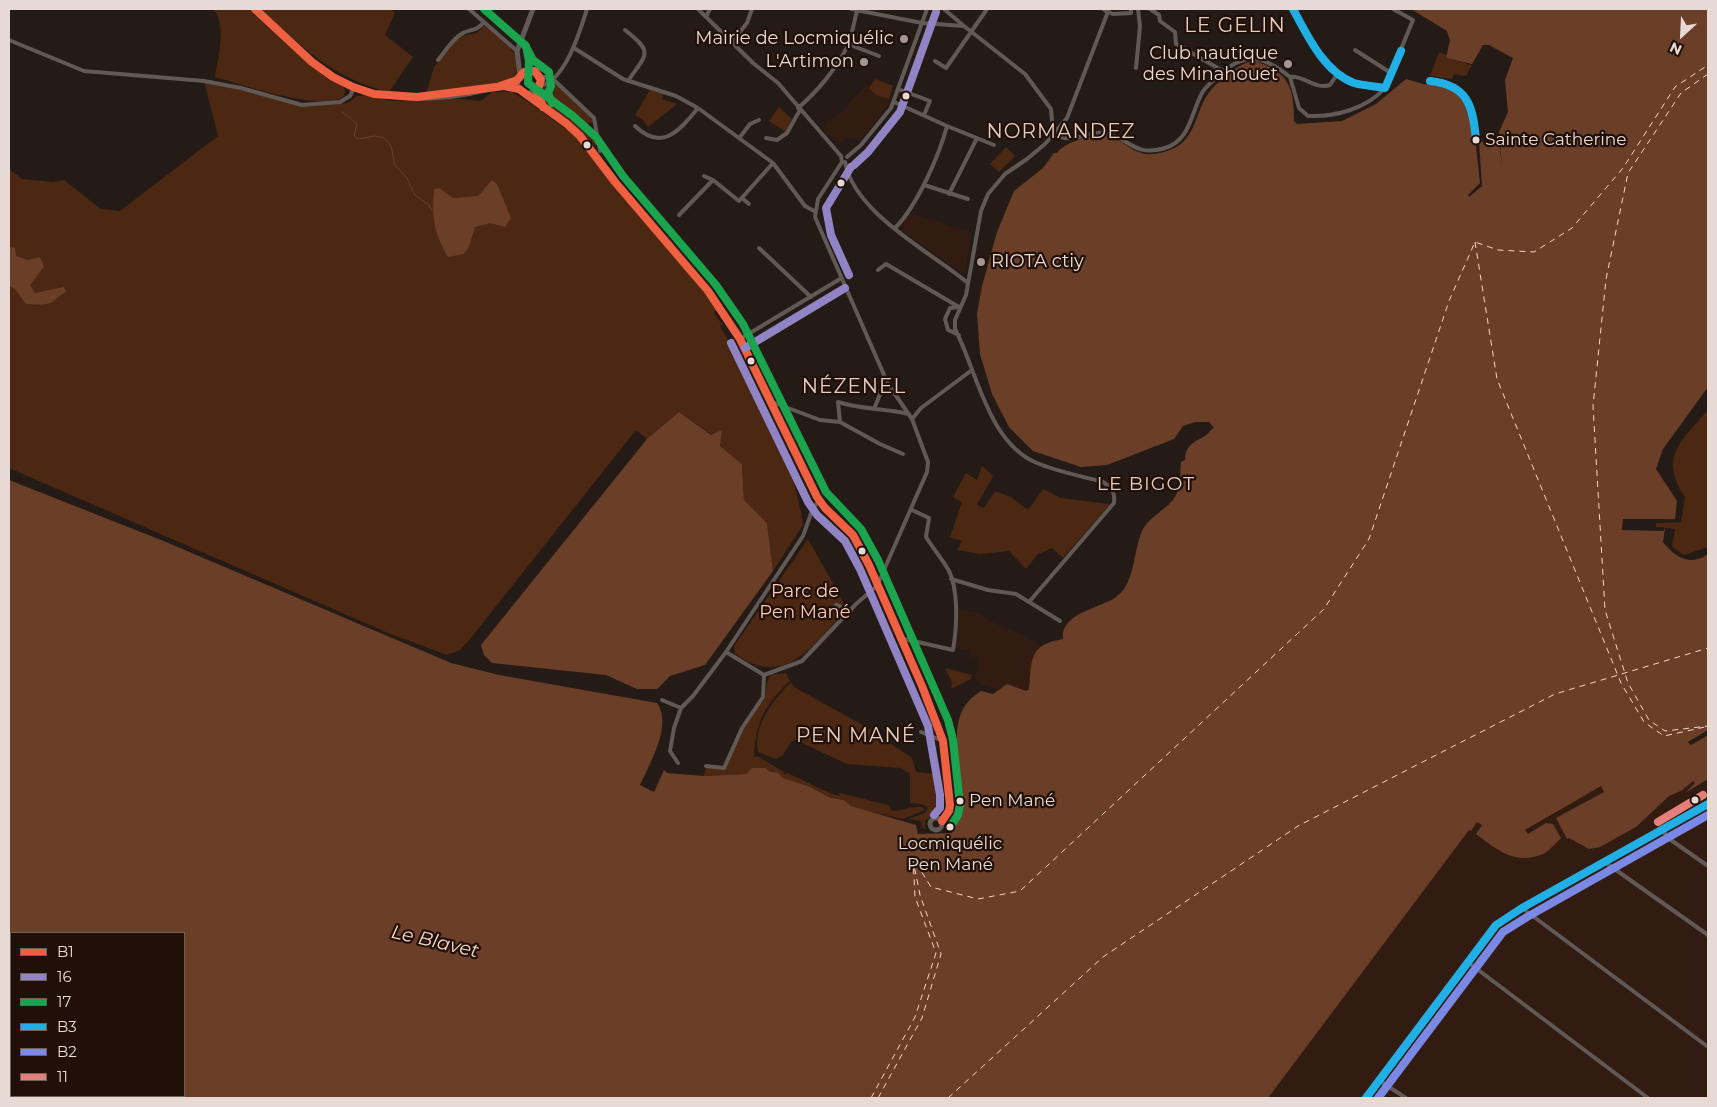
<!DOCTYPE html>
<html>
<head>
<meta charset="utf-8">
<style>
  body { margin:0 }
  #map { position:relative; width:1717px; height:1107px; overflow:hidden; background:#251b16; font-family:Montserrat,sans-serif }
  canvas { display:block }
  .frame { position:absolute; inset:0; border:10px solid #e7dad4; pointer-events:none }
  .legend { position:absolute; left:10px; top:932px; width:175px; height:165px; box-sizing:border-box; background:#211008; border:1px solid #70615a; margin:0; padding:6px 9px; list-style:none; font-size:15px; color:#e7dad4 }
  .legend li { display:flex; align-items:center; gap:10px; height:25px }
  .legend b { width:25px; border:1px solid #70615a }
  .north { position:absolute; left:1657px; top:10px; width:50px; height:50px; -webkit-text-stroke:4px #211008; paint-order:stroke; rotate:205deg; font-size:14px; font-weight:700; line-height:20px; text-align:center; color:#e7dad4 }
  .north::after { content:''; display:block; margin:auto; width:18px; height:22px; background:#e7dad4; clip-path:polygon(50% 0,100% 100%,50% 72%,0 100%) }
</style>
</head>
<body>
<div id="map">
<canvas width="1717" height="1107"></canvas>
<div class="frame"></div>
<ul class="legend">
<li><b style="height:6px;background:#ef6042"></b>B1</li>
<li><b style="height:6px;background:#9184c5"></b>16</li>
<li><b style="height:6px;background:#1aa44e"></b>17</li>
<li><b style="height:6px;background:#21b0e6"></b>B3</li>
<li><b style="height:6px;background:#7a89e5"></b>B2</li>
<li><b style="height:6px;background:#e47f7b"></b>11</li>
</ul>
<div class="north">N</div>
</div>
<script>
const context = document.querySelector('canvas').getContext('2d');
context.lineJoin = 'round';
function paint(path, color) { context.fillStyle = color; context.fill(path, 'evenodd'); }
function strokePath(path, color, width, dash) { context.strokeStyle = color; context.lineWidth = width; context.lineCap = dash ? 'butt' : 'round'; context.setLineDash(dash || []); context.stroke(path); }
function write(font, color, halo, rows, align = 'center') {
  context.font = font + ' Montserrat,sans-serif'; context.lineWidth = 4.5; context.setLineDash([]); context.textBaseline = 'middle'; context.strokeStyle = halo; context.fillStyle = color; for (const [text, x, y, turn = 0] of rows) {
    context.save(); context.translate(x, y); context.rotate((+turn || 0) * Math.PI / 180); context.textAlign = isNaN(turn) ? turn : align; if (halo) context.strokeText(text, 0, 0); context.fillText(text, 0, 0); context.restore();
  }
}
paint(new Path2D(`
  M866,85L876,95L889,99L887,105L861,141L859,138L845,139L840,144L824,130L829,119L837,117Z
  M909,213L971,232L965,274L904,232L903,223Z
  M958,609L977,613L1000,626L1021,633L1041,646L1035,652L1032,665L1029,689L1026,691L1007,684L998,690L981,685L975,677L979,658L969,656L970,651L955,648Z
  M1708,779V1098H1268L1469,830L1471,831L1478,821L1482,825L1476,834L1506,856L1561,838L1553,824L1528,834L1525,831L1601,786L1636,826L1669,796L1681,791L1693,780L1695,783L1685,793ZM1597,797L1570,840L1569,838L1567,839L1556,818Z`), '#321c11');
paint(new Path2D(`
  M213,9H251L327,77L343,86L345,90L344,96C324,113 240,84 215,77C218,59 227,23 213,9Z
  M260,9H390L395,12L385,35L413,57L389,92C331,78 303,47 260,9Z
  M484,25C498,37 526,54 515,75C504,86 443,93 426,94L434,67L456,41L463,36L477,33Z
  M1439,52L1446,55V58L1472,65L1466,76L1454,74L1452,79L1430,76Z
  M875,79L893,86L889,99L876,95L869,88Z
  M204,81L302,105L348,103L357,96L368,95L391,101L449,98L481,101L492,92H512L533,105L577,137L717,309L714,313L722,324L720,326C753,382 795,460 803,525L773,571L767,523L744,500L742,464L720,446L712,435L679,412L647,439L636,430L470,639L460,650L447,655L388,633L9,468V169L22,179L53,182L64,180L101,209L120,211L218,136Z
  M556,82L571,95L595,122L588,123L590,132L596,131L599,144L594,146L591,139L589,141C575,125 555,117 543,101L542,89Z
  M650,90L663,94L662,99L677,104L648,127L643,120L635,115Z
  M779,107L792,119L786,132L769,121Z
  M1006,147L1015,156L999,172L990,164Z
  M1708,410V547L1684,555L1672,547L1675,529L1656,527V523L1681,522L1685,497C1658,457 1682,440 1708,410Z
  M982,466L993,476L977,505L984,508L995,491L1011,497L1028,510L1043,489L1061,498L1110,504L1063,558L1052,548L1038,554L1026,569L1009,551L980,554L957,550L962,541L950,537L962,502L953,497L966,473L977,480Z
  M808,539L847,609C813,644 787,690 735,654L734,646Z
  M945,668L972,675L971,679L951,689L952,682Z
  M786,673L790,681C765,704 755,723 754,758L757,756L784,772V775L787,773C804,780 822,791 839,796L840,793L888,805L892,811C904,811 909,806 922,807L925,810L903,819L859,809L851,806L844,800L831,798L808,786L783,778L773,771L752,768L746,774L704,776L706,767L725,769L744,726L765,698L767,682L771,675Z
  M791,682L794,687L861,724L912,758L916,772L935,774L937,810L925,821V829L922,828L921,821L909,819L925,813L928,808L922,804L910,803V774L901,768L847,764L796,740L792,741L783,755L776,759L758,752C752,726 775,698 791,682Z`), '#4c2712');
paint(new Path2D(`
  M1411,9H1708V387L1663,449L1656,469L1677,501L1675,519L1626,520V530L1665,529L1663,542C1675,557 1690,567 1708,554V730L1688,742L1691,745L1708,735V779L1685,793L1695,783L1693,781L1681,791L1669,796L1636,827L1600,847L1589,849L1569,838L1567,839L1556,818L1604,792L1601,786L1525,830L1528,834L1546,823L1553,824L1561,838C1556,843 1549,851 1543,854C1515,866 1496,849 1476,834L1482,825L1477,822L1471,831L1469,830L1268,1098H9V480L161,540L451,663L499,675L657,703C673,725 649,765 640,785L654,792L664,770L667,773L704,776L746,774L752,768H765L769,771L778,773L783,778L808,786L831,798L844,800L851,806L916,825L918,834L952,833L954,812L959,811C959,799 959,788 959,776C958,745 948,711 981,691L993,694L1007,684L1026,691L1029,689C1032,658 1029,645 1063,639C1060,613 1099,609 1116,597C1135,584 1133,552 1142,531C1149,516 1169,509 1176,495C1181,485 1180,472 1181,462L1185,460C1185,446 1194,442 1205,436C1208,434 1210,430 1214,428L1209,422H1195L1183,426L1174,439L1107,465L1081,467L1033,451L1009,427L992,394L980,354L977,314L982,286L997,232L1014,191L1043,168L1054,153H1057C1064,142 1094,133 1106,136C1131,141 1133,162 1167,151C1196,143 1194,114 1208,94C1213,86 1221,81 1227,75C1236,68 1242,63 1254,61C1289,72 1294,87 1294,121L1297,124L1342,121L1376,104L1406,79L1423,84L1449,86L1472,111L1480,183L1468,195L1469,197L1482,186L1479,142L1499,141L1502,167L1499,132L1508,112L1505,80L1513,58L1489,45H1483L1472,64L1446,58L1450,40L1447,31ZM11,933H184V1096H11Z
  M492,180L497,184L511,218L505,227L490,223L475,227L469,247L464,254L448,257C433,231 432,218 434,189L439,188L453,198L478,196Z
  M9,247L15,248L16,256L28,260L40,257L44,267L30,285L35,293L64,287L66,292C59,295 58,298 52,302C45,306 33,304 26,304L15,289L9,286Z
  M679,412L711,435L722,430L720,446L742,464L744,500L767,523L773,571L705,665L670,676L657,689H637L606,675L492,663L484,655L481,645L647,439Z`), '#6b3e27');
paint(new Path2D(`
  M1623,519H1664V522L1628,523V527H1664V531L1622,530Z`), '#251b16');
strokePath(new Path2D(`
  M343,112L357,124L354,136L358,139L375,136L384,138L391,146L395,165L407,178L415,195L429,205L432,211`), '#6b3e27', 1);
strokePath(new Path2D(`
  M1708,74L1681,93L1628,173L1606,279L1593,406L1605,610L1628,683L1649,720L1665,731L1708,726
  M1475,242L1497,379L1621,683L1644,722L1664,736L1705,727
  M871,1098L915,1017L936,953L915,897L913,858L931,887L978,899L1020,891L1324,609L1369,539L1449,301L1475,242L1498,250L1534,252L1572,228L1623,168L1675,87L1708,65
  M878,1098L922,1018L941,954L920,895L914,865
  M948,1098L1103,957L1298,826L1555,694L1708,648`), '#f7d7c6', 1, [6, 5]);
strokePath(new Path2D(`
  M469,9L517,51
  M698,9L753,63L778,83L841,156L842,162
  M851,9L922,23L964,26L1025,74L1051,109L1053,133C1070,146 1086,131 1104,133C1128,136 1133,158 1165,148C1190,141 1191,113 1202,93C1205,87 1212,82 1217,77C1244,51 1263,55 1290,77C1304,75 1315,90 1330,85L1338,73
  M944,9L964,26
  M1150,9L1159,15L1160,21L1175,32L1176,44L1223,71
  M1293,9C1306,34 1324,68 1350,81C1360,86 1374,86 1385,88
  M1108,12L1113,14L1131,13V9
  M706,17L710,9
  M625,30C654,53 647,53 628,81
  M9,40L84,71L204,81L241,88L302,105L340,102L350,96L354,88
  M732,42L747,23L752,9
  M848,44L879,56
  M574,48L623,79L676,96L698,108L773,163L805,206L814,211
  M1355,50L1391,73
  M438,60C445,52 451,41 460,35C469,28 475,33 484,22
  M935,61L946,68L987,9
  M1136,68L1140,26L1138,9
  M540,76L553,79
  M1290,77L1299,108L1308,116C1335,117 1366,109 1385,88L1413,20L1393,9
  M553,79L594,118L600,151
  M541,86C566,79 580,31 587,9
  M898,89L930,101L924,115
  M894,102L947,126C939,156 917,206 895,228
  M798,108C817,92 837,68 848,45C852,35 854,22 857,11
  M635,126C662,152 679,131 698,108
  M947,126L994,145
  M740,137L750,124L759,120
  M766,138L777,140L787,133L800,110
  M847,157L861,145L891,108L927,9
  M845,162C854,213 931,252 968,283
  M704,176L713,180
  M924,185L968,199
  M949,194L977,138
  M742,198L749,204
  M679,215L713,180L739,201L773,163
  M759,248L811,297
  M878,270L886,264L959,307
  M959,335L948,330L945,319L950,308L959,307
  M740,339L840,279
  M772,402L820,420L840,422L880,444L903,454
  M874,409L883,387L888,384
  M912,419L921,408L972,370
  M840,422L838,402C863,410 885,408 909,414
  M951,579L988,590L1016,594L1060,621
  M1029,602L1114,503C1115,492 1112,488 1103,482C1082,476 1058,472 1037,463C988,443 977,371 955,329V320L966,295L981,211L988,194L1005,174L1027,159L1045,144L1067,118L1109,9
  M836,605L851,610
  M900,638L953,650C957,627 959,589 948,569C941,558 933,548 926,537L929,518L912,510
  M726,652L764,675L802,661L856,604L877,586L927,472L928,462L912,419L888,384L815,217L818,199L842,162
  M662,700L681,708
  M921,732L943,741
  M678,763L670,751L674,728L681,708L693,696L726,652L803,536L813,508L819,501
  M706,766L724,768L742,728L763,697L764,675
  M1663,831L1668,838L1708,866
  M1606,863L1708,935
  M1522,908L1708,1047
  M1469,963L1648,1098
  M1380,1081L1406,1098`), '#615955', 4);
strokePath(new Path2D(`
  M255,9C280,31 304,58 332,76C383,109 463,101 517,80
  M1104,9L1108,12
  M520,75L517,51L533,9
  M537,91L543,107
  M526,94L537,91L541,86L540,76C529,65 512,75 519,89L567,124L580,136L615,182L708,291L740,339L817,497L825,508L853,535L869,565L922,686L943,741L950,805L949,811L942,821
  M930 824a6 6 0 1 1 12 0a6 6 0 1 1-12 0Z
  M1366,1098L1496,925L1522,908L1708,804`), '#615955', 5);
strokePath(new Path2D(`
  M255,9L312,62L333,77L353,87L374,94L417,97L504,86L519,89L567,124L580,136L615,182L708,291L740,339L817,497L825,508L853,535L869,565L922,686L943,741L950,805L949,811L942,821
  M497,87L517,80L524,72L535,71L541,80L537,91L543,107`), '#ef6042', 8);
strokePath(new Path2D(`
  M854,165L868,152L900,112L936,12
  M849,275L831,235L826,208L851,167
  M731,343L808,502L817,515L845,541L860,569L928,726L940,795V808L934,815
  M745,348L845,288`), '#9184c5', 8);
strokePath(new Path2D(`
  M484,9L526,46L529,61L528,83L573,116L596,137L623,176L716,285L743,324L826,492L861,529L878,560L948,720L953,740L960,805L958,815L950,827
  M525,45L533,60L549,72L551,86L548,93L552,103`), '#1aa44e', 8);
strokePath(new Path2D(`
  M1293,9C1307,35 1324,72 1354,83C1364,86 1375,86 1385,88L1401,51
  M1430,81C1468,85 1473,106 1476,140
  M1366,1098L1496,925L1522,908L1708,804`), '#21b0e6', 8);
strokePath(new Path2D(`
  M1378,1098L1503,932L1527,917L1708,815`), '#7a89e5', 8);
strokePath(new Path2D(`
  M1658,822L1703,795`), '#e47f7b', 8);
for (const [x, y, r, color] of [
  [904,39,5,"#a39792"],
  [864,62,5,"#a39792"],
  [1288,64,5,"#a39792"],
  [906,96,4.5,"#e7dad4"],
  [1476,140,4.5,"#e7dad4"],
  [587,145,4.5,"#e7dad4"],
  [841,183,4.5,"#e7dad4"],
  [981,262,5,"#a39792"],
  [751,361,4.5,"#e7dad4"],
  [862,551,4.5,"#e7dad4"],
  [1695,800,4.5,"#e7dad4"],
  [960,801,4.5,"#e7dad4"],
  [950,827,4.5,"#e7dad4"]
]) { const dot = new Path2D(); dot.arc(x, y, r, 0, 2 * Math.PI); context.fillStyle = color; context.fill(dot); strokePath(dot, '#211008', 2); }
write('17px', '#e7dad4', '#211008', [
  ["Sainte Catherine",1485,140],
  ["Pen Mané",969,801],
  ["Locmiquélic",950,844,"center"],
  ["Pen Mané",950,865,"center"]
], 'left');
write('18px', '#e7dad4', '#211008', [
  ["Mairie de Locmiquélic",894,39],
  ["Club nautique",1278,54],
  ["des Minahouet",1278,75],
  ["L'Artimon",854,62],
  ["RIOTA ctiy",991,262,"left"]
], 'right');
write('18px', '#fbcbb3', '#211008', [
  ["Parc de",805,592],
  ["Pen Mané",805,613]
]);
context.letterSpacing = '1px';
write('19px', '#e4cbbf', '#211008', [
  ["LE BIGOT",1146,484]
]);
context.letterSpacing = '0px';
write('italic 19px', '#f7d7c6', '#211008', [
  ["Le Blavet",435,942,13]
]);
context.letterSpacing = '1px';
write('20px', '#e4cbbf', '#211008', [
  ["LE GELIN",1235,26],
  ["NORMANDEZ",1061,132],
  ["NÉZENEL",854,387],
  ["PEN MANÉ",856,736]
]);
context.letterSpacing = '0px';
</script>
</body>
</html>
